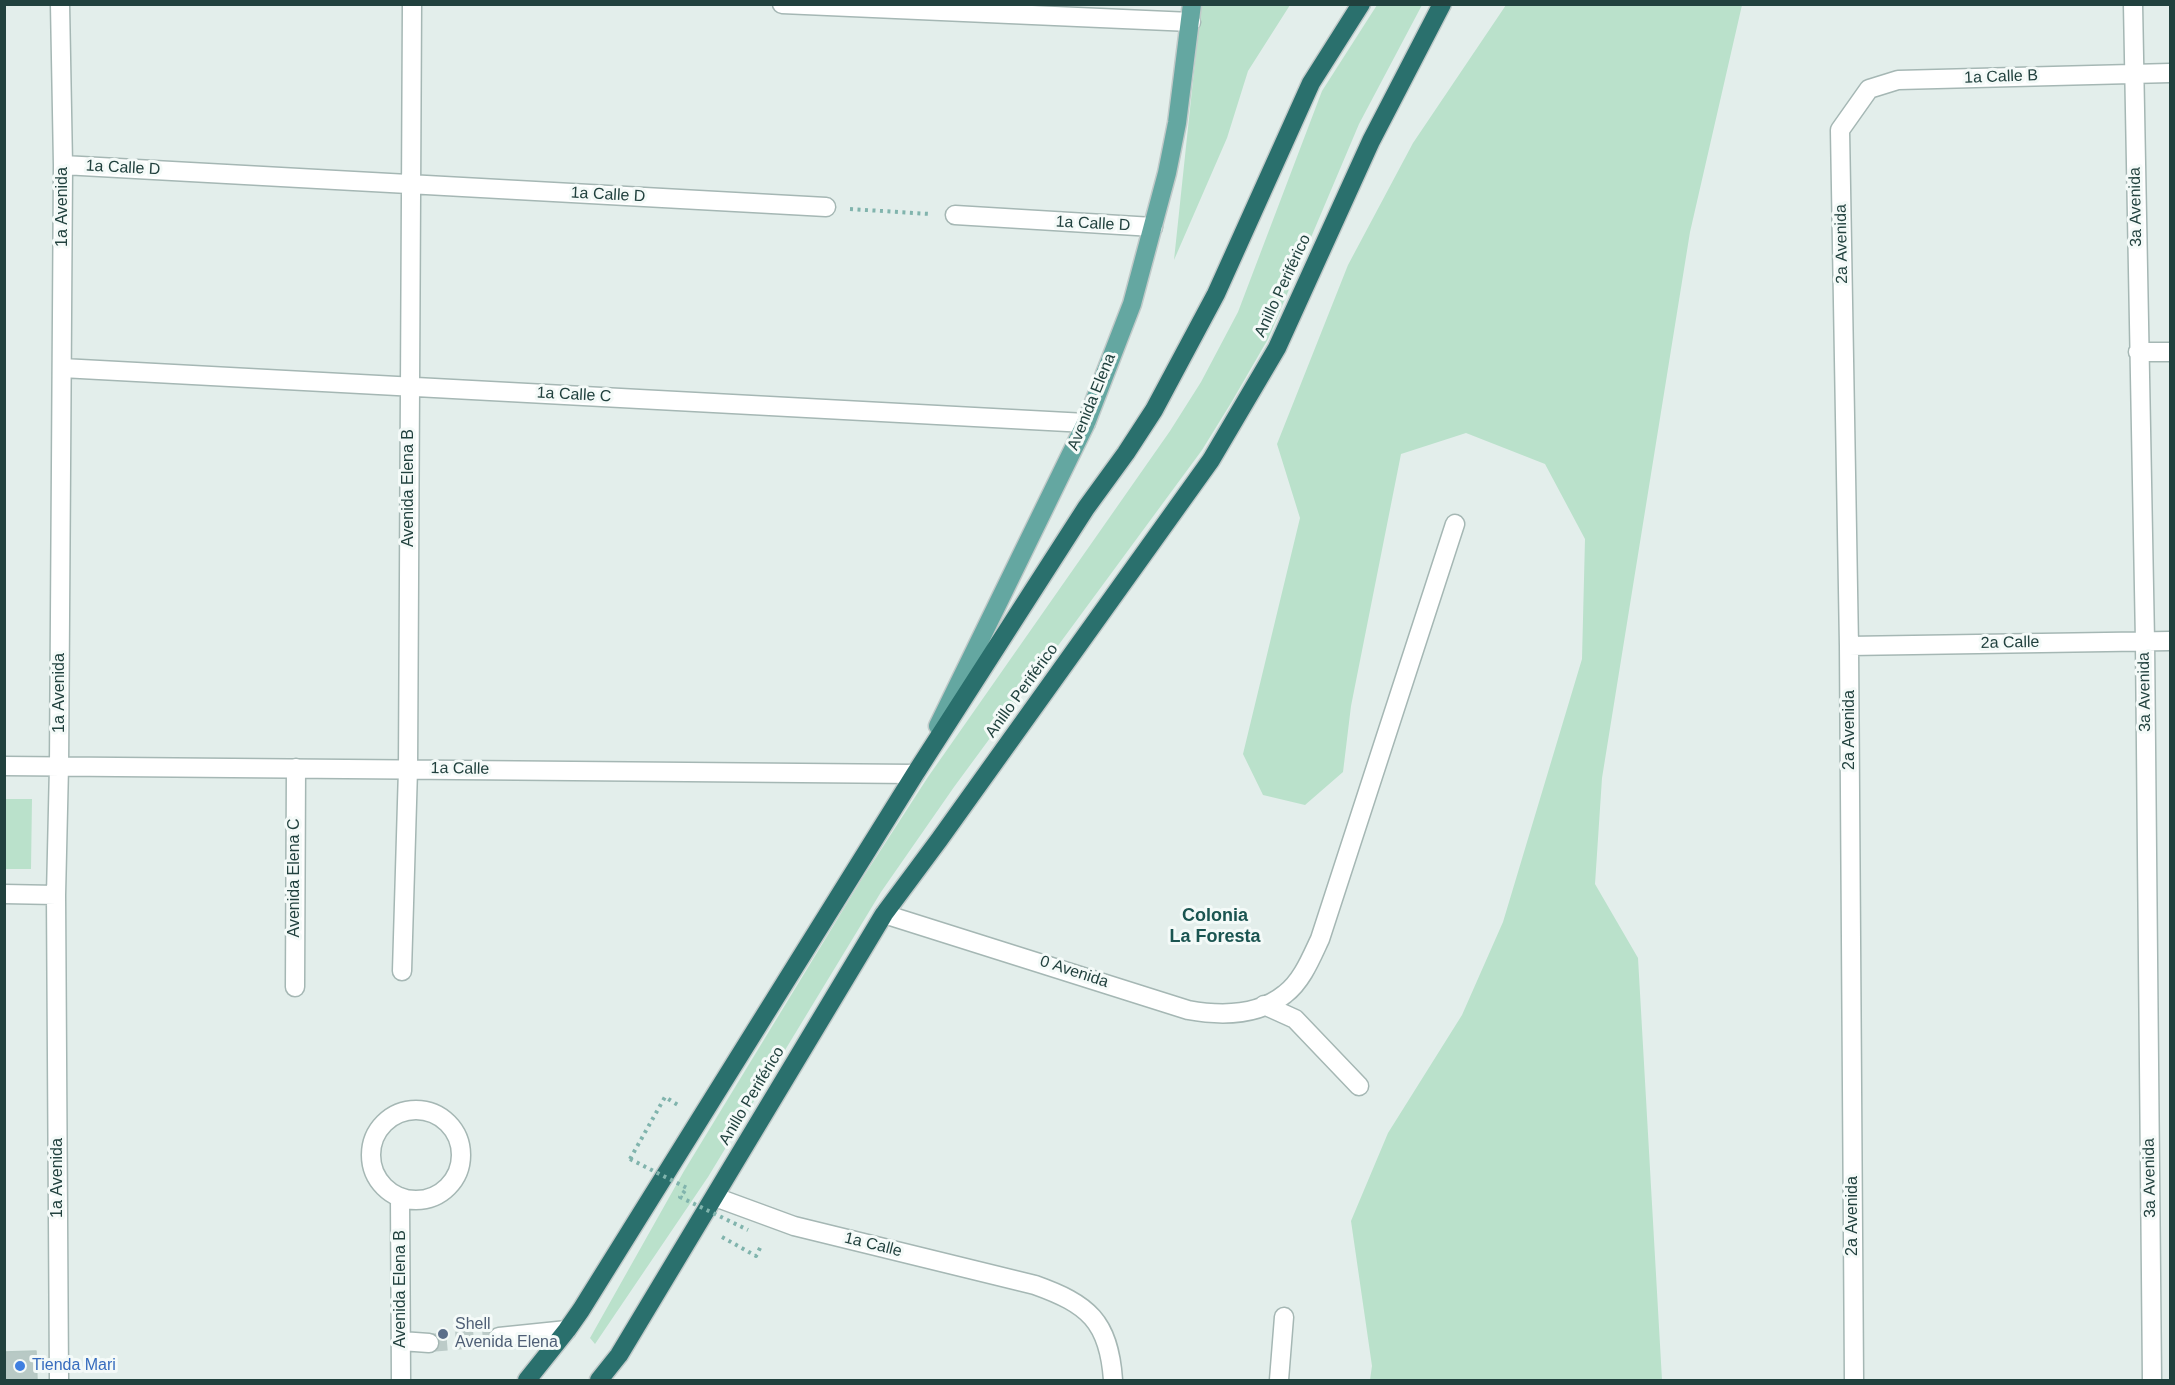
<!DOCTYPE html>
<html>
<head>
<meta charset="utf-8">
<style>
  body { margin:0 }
  #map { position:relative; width:2175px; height:1385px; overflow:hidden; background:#e3eeeb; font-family:Arial,sans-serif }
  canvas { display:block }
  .frame { position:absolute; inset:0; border:6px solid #21413e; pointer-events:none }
</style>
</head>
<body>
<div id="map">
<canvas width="2175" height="1385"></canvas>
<div class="frame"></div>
</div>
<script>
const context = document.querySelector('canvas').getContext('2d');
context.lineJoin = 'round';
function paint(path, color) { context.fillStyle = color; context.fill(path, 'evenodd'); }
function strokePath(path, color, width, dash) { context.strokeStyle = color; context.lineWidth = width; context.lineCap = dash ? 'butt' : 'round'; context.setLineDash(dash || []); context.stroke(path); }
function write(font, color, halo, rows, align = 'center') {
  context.font = font + ' Arial,sans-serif'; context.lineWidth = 6; context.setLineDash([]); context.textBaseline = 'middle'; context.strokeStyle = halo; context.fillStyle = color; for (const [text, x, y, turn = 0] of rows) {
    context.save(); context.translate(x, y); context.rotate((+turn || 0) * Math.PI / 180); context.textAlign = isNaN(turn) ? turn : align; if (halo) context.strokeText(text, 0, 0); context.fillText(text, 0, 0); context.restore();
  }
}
paint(new Path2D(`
  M1201,5H1290L1248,71L1227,138L1174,260Z
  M1377,5H1422L1359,124L1268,339L1231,403L1202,450L954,787L881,892L708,1177L595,1344L590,1338L684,1171L860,882L928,777L1170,431L1201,382L1238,312L1322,91Z
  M1506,5H1742L1690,232L1602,778L1595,884L1638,958L1662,1380H1370L1372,1366L1351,1221L1388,1133L1462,1015L1503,922L1582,659L1585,539L1545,464L1466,433L1401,454L1351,706L1343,772L1305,805L1263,795L1243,754L1300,518L1277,444L1348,265L1413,143Z
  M5,799H32L31,869H5Z`), '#bae1cb');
const building = new Path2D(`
  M36,1351L37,1380H4V1352Z`);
paint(building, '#b8c9c5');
strokePath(building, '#b5c8c3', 1.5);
strokePath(new Path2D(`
  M429,1343L499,1337`), '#bccbc8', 18, [18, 9]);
const minor = new Path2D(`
  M782,4L1191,22
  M2133,4L2145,641L2152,1380
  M63,165L826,207
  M955,215L1153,227
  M2138,352H2170
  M62,368L1086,423
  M1849,646L2170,641
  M4,766L915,774
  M4,894L56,895
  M884,914L1188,1010C1221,1016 1258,1016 1285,994C1302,981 1311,958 1320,939L1455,524
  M402,971L408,769L412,4
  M295,987L296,768
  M1264,1005L1295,1019L1359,1086
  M371 1155a45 45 0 1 1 90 0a45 45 0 1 1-90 0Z
  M400,1197L401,1380
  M715,1197L794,1226L1035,1285C1088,1304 1109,1321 1113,1380
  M499,1337L567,1330
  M401,1341L429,1343
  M59,1380L56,895L59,766L63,165L60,4
  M1279,1380L1284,1317
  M1854,1380L1849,646L1840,130L1869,89L1898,80L2170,73`);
const major = new Path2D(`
  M938,726L1086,423L1132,304L1167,173L1177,123L1192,4`);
const highway = new Path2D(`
  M527,1380L567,1330L581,1310L915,774L1086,508L1126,453L1154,410L1216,294L1311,83L1361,4
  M599,1380L619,1355L884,914L939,840L1211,460L1277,348L1371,141L1442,4`);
strokePath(minor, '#a5b7b4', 21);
strokePath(major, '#c1cac9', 21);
strokePath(highway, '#c1cac9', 21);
strokePath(new Path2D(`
  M850,209L930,214
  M630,1159L665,1097L678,1105
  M722,1237L756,1256L762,1244`), '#81b4ad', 4, [3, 4.5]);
strokePath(minor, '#fff', 18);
strokePath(major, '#64a7a1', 18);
strokePath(highway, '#2a706d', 18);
strokePath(new Path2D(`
  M630,1159L687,1188L680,1197L748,1230`), '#81b4ad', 4, [3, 4.5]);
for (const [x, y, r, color] of [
  [443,1334,6,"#5c6f8a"],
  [20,1366,6,"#3f7fe0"]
]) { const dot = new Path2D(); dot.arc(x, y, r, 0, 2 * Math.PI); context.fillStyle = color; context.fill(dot); strokePath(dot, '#f4faf8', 2); }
write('16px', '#21413e', '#f4faf8', [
  ["1a Calle B",2001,77,-2],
  ["1a Calle D",123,168,3],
  ["1a Calle D",608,195,3],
  ["1a Avenida",63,207,-90],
  ["3a Avenida",2136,207,-91],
  ["1a Calle D",1093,224,3],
  ["2a Avenida",1842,244,-91],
  ["Anillo Periférico",1283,286,-65],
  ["1a Calle C",574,395,3],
  ["Avenida Elena",1092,402,-68],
  ["Avenida Elena B",409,488,-90],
  ["2a Calle",2010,643,-1],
  ["Anillo Periférico",1022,691,-54],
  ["3a Avenida",2145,692,-91],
  ["1a Avenida",60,693,-90],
  ["2a Avenida",1850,730,-90],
  ["1a Calle",460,769,1],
  ["Avenida Elena C",295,878,-90],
  ["0 Avenida",1074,972,18],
  ["Anillo Periférico",752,1096,-59],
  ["1a Avenida",58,1178,-90],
  ["3a Avenida",2150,1178,-91],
  ["2a Avenida",1853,1216,-90],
  ["1a Calle",873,1245,14],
  ["Avenida Elena B",401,1289,-90]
]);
write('16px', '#4e5e75', '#f4faf8', [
  ["Shell",455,1325],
  ["Avenida Elena",455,1343]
], 'left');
write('16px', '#366cbe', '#f4faf8', [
  ["Tienda Mari",32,1366]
], 'left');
write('bold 18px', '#1b5551', '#f4faf8', [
  ["Colonia",1215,916],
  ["La Foresta",1215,937]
]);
</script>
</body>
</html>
